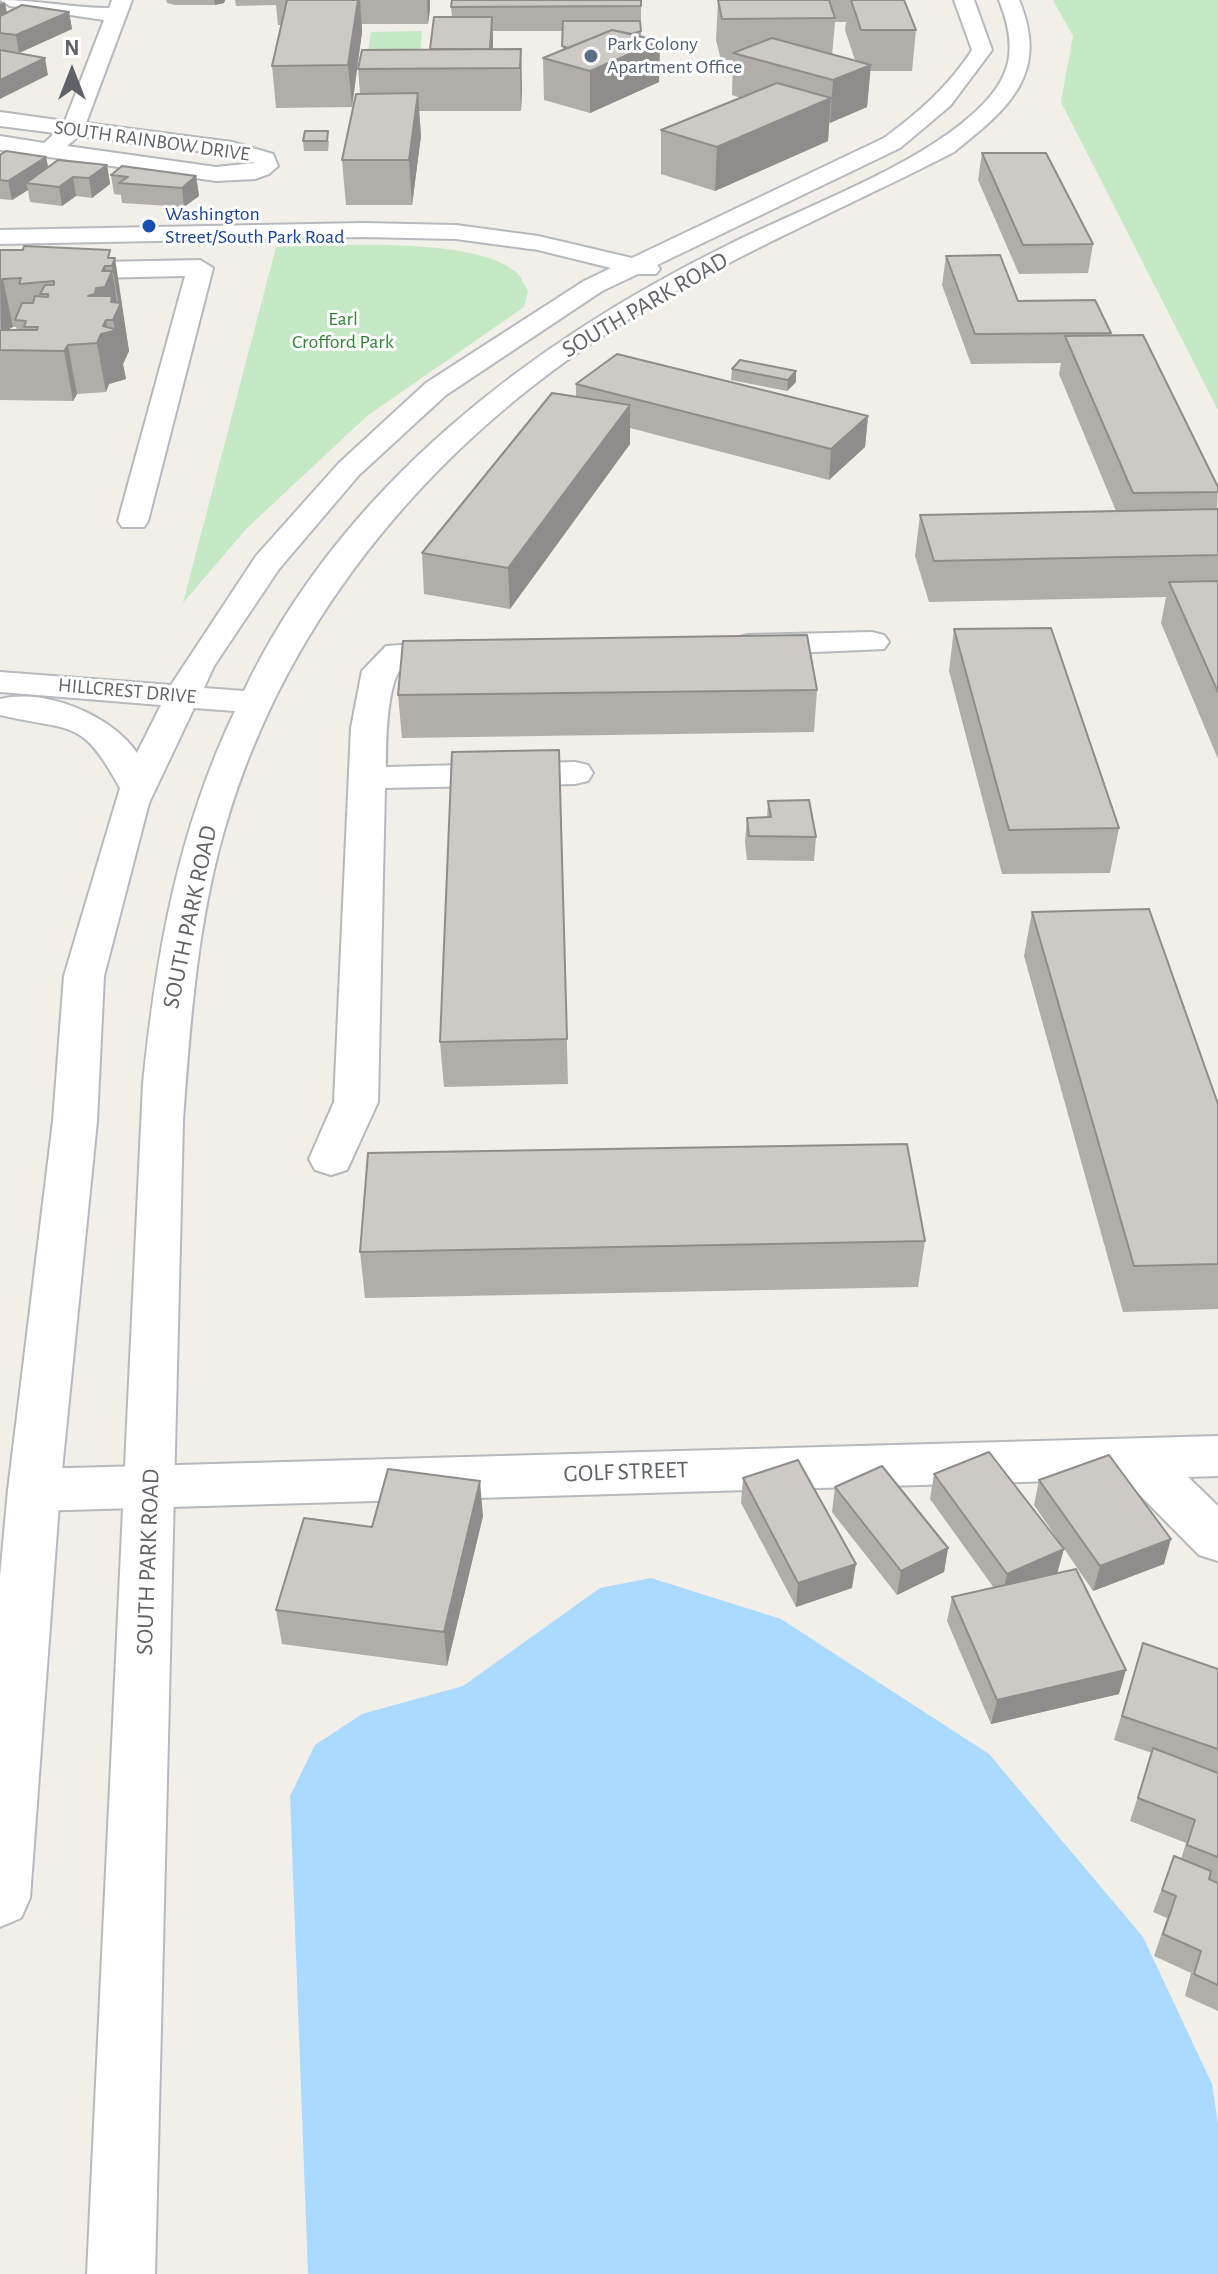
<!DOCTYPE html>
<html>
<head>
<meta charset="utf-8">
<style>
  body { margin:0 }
  #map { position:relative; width:1218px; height:2274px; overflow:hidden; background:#f1efe8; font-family:"Alegreya Sans",sans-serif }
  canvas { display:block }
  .north { position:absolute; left:32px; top:32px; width:80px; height:80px; -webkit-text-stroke:6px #fff; paint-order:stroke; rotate:0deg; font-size:22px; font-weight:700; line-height:32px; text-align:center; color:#5f6368 }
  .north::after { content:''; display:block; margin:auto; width:28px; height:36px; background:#5f6368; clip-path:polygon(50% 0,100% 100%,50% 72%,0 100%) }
</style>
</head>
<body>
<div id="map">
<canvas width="1218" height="2274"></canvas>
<div class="north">N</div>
</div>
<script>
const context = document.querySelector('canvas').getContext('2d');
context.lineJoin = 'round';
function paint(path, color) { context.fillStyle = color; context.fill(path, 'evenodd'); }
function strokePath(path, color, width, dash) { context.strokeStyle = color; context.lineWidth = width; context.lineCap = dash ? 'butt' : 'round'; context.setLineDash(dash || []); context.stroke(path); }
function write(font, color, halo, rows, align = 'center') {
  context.font = font + ' "Alegreya Sans",sans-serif'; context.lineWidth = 6; context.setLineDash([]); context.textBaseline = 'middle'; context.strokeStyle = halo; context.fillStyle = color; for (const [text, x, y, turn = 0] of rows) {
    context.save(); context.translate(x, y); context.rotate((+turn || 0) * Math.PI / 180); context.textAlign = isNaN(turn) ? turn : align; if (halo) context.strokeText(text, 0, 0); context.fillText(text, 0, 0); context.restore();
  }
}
paint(new Path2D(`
  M1053,0H1218V410L1061,102L1073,36Z
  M422,31L419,65H366L371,32Z
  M276,247C331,246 480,235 519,275C522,279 525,286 528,291L524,307L367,416L247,528L183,603Z`), '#c5e8c5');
paint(new Path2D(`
  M651,1578L781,1619L989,1754L1143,1937L1212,2084L1218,2124V2274H308L290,1796L315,1745L362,1714L463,1686L600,1588Z`), '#aadaff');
const street = new Path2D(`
  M0,0C37,0 73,8 109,8L112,0H132L86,123L232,142L273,154L278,166L269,174L255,179L216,181L0,150V136L44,143L55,133L0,126V112L65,121L104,20L10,6ZM79,136L229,155L255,163L216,167L67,146Z
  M200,260L213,268L148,521L144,527H122L118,521L185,276L0,280V264Z
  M872,632L884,635L889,642L884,649L748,655L736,652L731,645L736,638L748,635Z
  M463,641L475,644L480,651L475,658C457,663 419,657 406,664C386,675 386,745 386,767L575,762L588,765L593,773L588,781L575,784L385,788L378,1102L347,1170L331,1175L315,1170L309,1159L334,1102L351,728L362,671L386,646Z
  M1218,1436V1476L1188,1477L1218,1506V1561L1199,1555L1124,1479L34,1511L16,1505L8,1490L16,1475L34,1469Z`);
const secondary = new Path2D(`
  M954,0H974L992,50L950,106L900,148L657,265L660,269L656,274H638L602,291L446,395L359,475L279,569L214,666L204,688L244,691C341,487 532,341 730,244C804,207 914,168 974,113C1013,78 1018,48 999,0H1019C1050,74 1009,108 954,152C849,206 740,252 639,313C444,430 287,610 224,831C197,925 190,1024 183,1121L155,2274H87L143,1084C156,954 178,830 235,711L194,708L149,803L104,976L97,1121L60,1490L30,1898L21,1918L0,1927V1577L8,1490L53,1121L64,976L120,788C81,716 71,732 0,715V699C46,688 111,715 137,753L161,705L0,692V672L171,685L256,556L339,463L426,383L584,281L611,268L538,250L456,239L363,237L0,244V230L363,223L456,225L538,236L632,258L884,138C918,113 949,86 972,50Z`);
strokePath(street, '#b5b8bc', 4);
strokePath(secondary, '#b6babf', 4);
paint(street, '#fff');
paint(secondary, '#fff');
paint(new Path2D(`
  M166,0H225L224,3L215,5H175L167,3Z
  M235,0H430V9L428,24H362V32L352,107L276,108L272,66L281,25H278L276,5L236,6Z
  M718,0H904L916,30L912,71H870L867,107L829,123L828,141L715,191L661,174V130L741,98L732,95L733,60H721L716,40ZM835,22H846L845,30L855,60L832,55Z
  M0,1L7,12H69L72,29L19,53L0,50Z
  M641,6V36L660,41L659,82L590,113L544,100L543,58L563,50V31H493V49H521L522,91L521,111H419L421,136L412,205H346L342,160L360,93L358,69L430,49L452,17L451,7Z
  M303,141H329L328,151H304Z
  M982,153L1093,244L1088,273L1019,274L978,180Z
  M0,155L46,157L48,167L107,165L110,184L92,198L76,196L62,206L30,202L28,190L12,200L0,199Z
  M111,175L196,176L199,196L184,207L122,203L121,195L114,194Z
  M0,250L111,258L122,306V308L129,351L123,364L126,379L109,384L106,392L77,394L73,401L0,400ZM62,277L63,284L57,285ZM13,327H16L17,330H6Z
  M946,256L1018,301L1111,333V335L1218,487L1217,509H1218V759L1161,623L1166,597L929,602L915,556L920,515L1116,511L1059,374L1061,363L971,364L942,285Z
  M732,369L796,371V382L787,391L731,380Z
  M576,384L868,416L865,447L829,480L630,428V444L510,609L424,594L422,553L576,397Z
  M954,629L1119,828L1110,873L1002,874L949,671Z
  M817,690L814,732L402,738L398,695Z
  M559,750L568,1084L444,1087L440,1042Z
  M768,801L816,837L814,861L747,860L745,842L747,818L767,817Z
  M1032,912L1218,1104V1309L1123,1312L1024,956Z
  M925,1241L918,1287L365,1298L360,1252Z
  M934,1474L1057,1574L1119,1694L991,1724L947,1621L952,1597L994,1588L930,1499Z
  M743,1478L852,1588L796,1607L741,1503Z
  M1039,1480L1164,1564L1093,1591L1034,1505Z
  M835,1487L948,1548L944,1572L897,1595L832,1512Z
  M483,1516L447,1666L282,1644L276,1610L372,1527Z
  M1143,1643L1218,1669V2011L1185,1996L1191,1973L1154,1956L1167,1918L1153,1912L1174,1856L1181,1859L1186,1843L1130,1821L1152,1753L1114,1740Z`), '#afaea9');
paint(new Path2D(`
  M214,0H225L224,3L215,5Z
  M358,0H360L362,32L352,107L348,65Z
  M427,0H430V9L428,24Z
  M5,2L8,19L0,22V4Z
  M69,12L72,29L19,53L16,35Z
  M492,17L493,41L492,69L490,56Z
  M660,41L659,82L590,113V71Z
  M521,49L522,91L521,111L520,68Z
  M45,58L48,75L0,99V80Z
  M871,65L867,107L830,123L833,80Z
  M418,93L421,136L412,205L409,160Z
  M831,98L828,141L715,191L717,147Z
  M46,157L50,176L26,183L28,190L12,200L8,181Z
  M107,165L110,184L92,198L89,178Z
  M196,176L199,196L184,207L182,188Z
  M73,177L76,196L62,206L59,187Z
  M115,258L129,351L123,364L126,379L109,384L106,392L88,296L105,266L107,282L112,271L118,309L119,307L112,266ZM106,320H113L115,330L108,332Z
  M3,279L13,327L1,333L0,280Z
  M68,345L77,394L73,401L64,351Z
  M796,371V382L787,391L788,380Z
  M630,405V444L510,609L508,568Z
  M868,416L865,447L829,480L831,449Z
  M480,1481L483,1516L447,1666L444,1632Z
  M1171,1539L1164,1564L1093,1591L1100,1566Z
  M948,1548L944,1572L897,1595L901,1571Z
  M1064,1549L1057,1574L1002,1598L1007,1574Z
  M856,1564L852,1588L796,1607L798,1583Z
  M1126,1670L1119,1694L991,1724L997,1700Z`), '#8f8d8a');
const building = new Path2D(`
  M287,0H358L348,65L272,66Z
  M452,0H641V6L451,7Z
  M718,0H829L835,18L722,19Z
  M851,0H904L916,30H861Z
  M22,5L69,12L16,35L0,33V16Z
  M434,17H492L490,49H430Z
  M563,21H640L641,31L632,34L612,30L568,48L562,46Z
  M612,30L660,41L590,71L543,58Z
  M772,38L871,65L833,80L733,53Z
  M521,49L520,68L358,69L362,50Z
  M0,50L45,58L0,80Z
  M777,83L831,98L717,147L661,130Z
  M418,93L409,160H342L356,94Z
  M305,131H328L327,141H303Z
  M6,151L46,157L8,181L0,180V155Z
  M982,153H1046L1093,244L1023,245Z
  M58,160L107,165L89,178L73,177L59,187L26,183Z
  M122,166L196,176L182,188L119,183L128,177L111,175Z
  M24,246L110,250L108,258H115L112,266H105L102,271H112L105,287L96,288L95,294L88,296H112L111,302L121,303L113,320H106L103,326L118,330L101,334L97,343L68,345L64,351L0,350V330H37L38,327H24L26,321L15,320L22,303H33L35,296L48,297V294H40L45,285H54V281L19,284L21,278L3,279L0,280V250H23Z
  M1000,255L1018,301L1095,300L1111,333L975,334L946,256Z
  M1143,335L1218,487V492L1133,493L1065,336Z
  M617,354L868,416L831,449L576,384Z
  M740,360L796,371L788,380L732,369Z
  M552,393L630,405L508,568L422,553Z
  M1218,509V555L934,561L920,515Z
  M1218,581V692L1169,582Z
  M1051,628L1119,828L1009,830L954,629Z
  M807,635L817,690L398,695L403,641Z
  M559,750L567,1039L440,1042L452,752Z
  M809,800L816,837L749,836L747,818L771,817L768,801Z
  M1149,909L1218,1104V1264L1134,1266L1032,912Z
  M907,1144L925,1241L360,1252L368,1153Z
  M989,1452L1064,1549L1007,1574L934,1474Z
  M1109,1455L1171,1539L1100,1566L1039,1480Z
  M798,1460L856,1564L798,1583L743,1478Z
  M882,1466L948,1548L901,1571L835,1487Z
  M388,1469L480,1481L444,1632L276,1610L304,1518L372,1527Z
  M1076,1569L1126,1670L997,1700L952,1597Z
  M1143,1643L1218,1669V1749L1122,1716Z
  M1153,1748L1218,1773V1857L1187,1845L1195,1820L1138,1798Z
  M1174,1856L1211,1871L1209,1879L1218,1883V1985L1194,1974L1201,1951L1163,1934L1176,1896L1162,1890Z`);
paint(building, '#cccac5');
strokePath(building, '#8f8d8a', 2);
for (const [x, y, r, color] of [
  [591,56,8,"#5c6f8a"],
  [149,226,8,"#1a4fb4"]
]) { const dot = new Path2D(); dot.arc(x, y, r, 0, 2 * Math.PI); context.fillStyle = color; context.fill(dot); strokePath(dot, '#fff', 3); }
write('20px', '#4e5e75', '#fff', [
  ["Park Colony",607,44],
  ["Apartment Office",607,67]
], 'left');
write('20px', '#5f6368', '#fff', [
  ["SOUTH RAINBOW DRIVE",152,141,8],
  ["HILLCREST DRIVE",127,691,5]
]);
write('20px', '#164399', '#fff', [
  ["Washington",165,214],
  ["Street/South Park Road",165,237]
], 'left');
write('20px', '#348238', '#fff', [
  ["Earl",343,319],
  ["Crofford Park",343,342]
]);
write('24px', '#5f6368', '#fff', [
  ["SOUTH PARK ROAD",645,305,-30],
  ["SOUTH PARK ROAD",190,917,-78],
  ["GOLF STREET",626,1472,-2],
  ["SOUTH PARK ROAD",148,1562,-88]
]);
</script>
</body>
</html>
